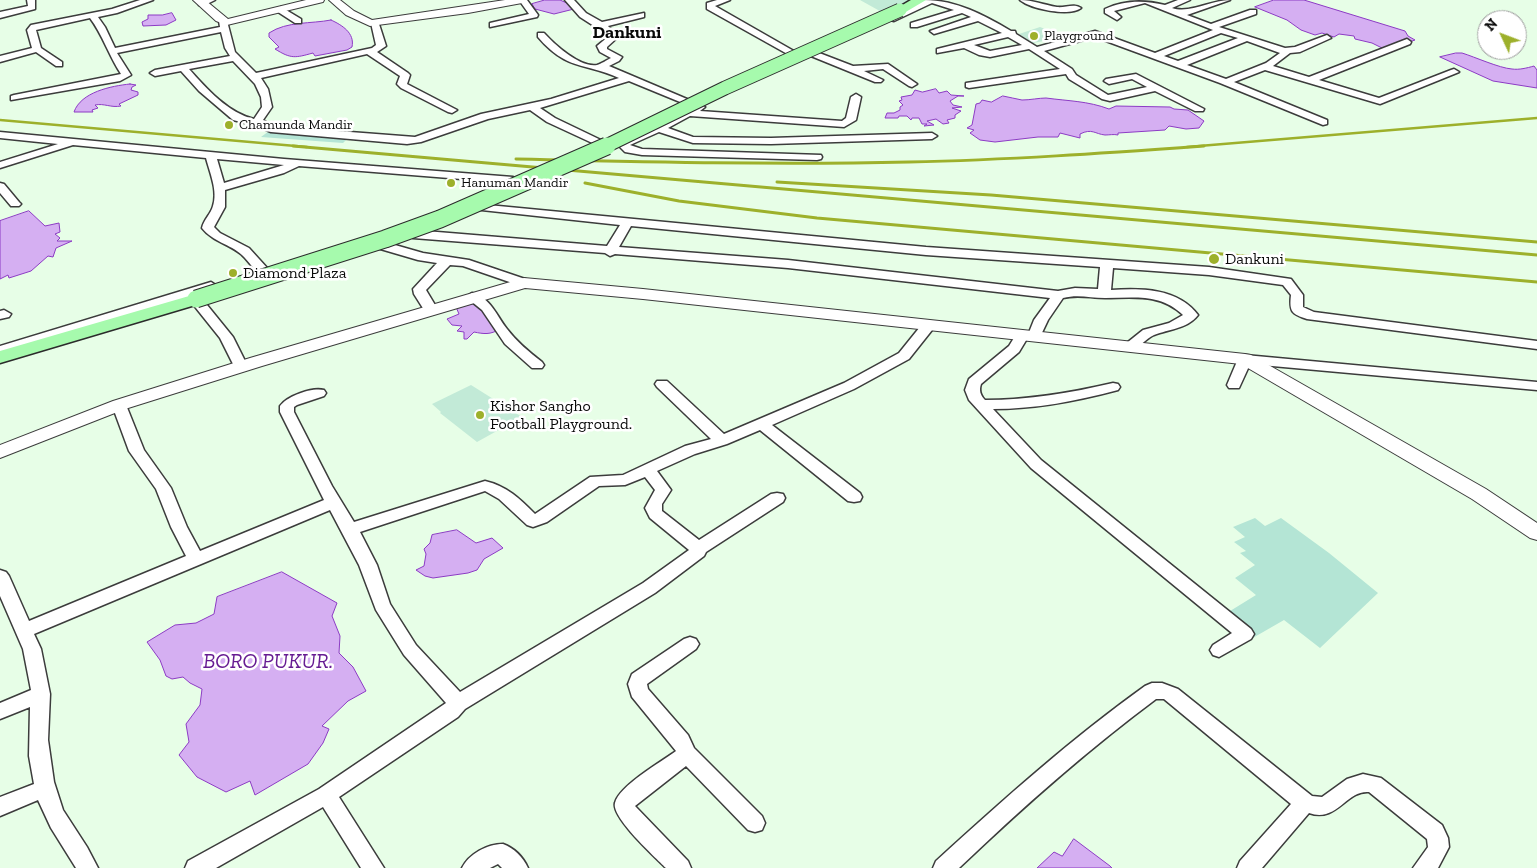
<!DOCTYPE html>
<html>
<head>
<meta charset="utf-8">
<style>
  body { margin:0 }
  #map { position:relative; width:1537px; height:868px; overflow:hidden; background:#e7fee7; font-family:"Zilla Slab",serif }
  canvas { display:block }
  .north { position:absolute; left:1477px; top:10px; width:50px; height:50px; box-sizing:border-box; background:#fff; border:1px solid #9d9d9d; border-radius:50%; rotate:313deg; font-size:14px; font-weight:700; line-height:20px; text-align:center; color:#090909 }
  .north::after { content:''; display:block; margin:auto; width:18px; height:22px; background:#9db02b; clip-path:polygon(50% 0,100% 100%,50% 72%,0 100%) }
</style>
</head>
<body>
<div id="map">
<canvas width="1537" height="868"></canvas>
<div class="north">N</div>
</div>
<script>
const context = document.querySelector('canvas').getContext('2d');
context.lineJoin = 'round';
function paint(path, color) { context.fillStyle = color; context.fill(path, 'evenodd'); }
function strokePath(path, color, width, dash) { context.strokeStyle = color; context.lineWidth = width; context.lineCap = dash ? 'butt' : 'round'; context.setLineDash(dash || []); context.stroke(path); }
function write(font, color, halo, rows, align = 'center') {
  context.font = font + ' "Zilla Slab",serif'; context.lineWidth = 5; context.setLineDash([]); context.textBaseline = 'middle'; context.strokeStyle = halo; context.fillStyle = color; for (const [text, x, y, turn = 0] of rows) {
    context.save(); context.translate(x, y); context.rotate((+turn || 0) * Math.PI / 180); context.textAlign = isNaN(turn) ? turn : align; if (halo) context.strokeText(text, 0, 0); context.fillText(text, 0, 0); context.restore();
  }
}
paint(new Path2D(`
  M269,131L348,138L343,143L261,137Z
  M1255,518L1265,526L1281,518L1329,553L1378,593L1320,648L1284,620L1251,639L1222,616L1256,595L1235,578L1255,565L1240,553L1246,551L1234,542L1245,537L1233,527Z`), '#b4e5d5');
paint(new Path2D(`
  M860,0H919L887,15Z
  M1040,27L1050,31L1041,34L1050,38L1049,40L1033,43L1019,34Z
  M471,385L522,417L477,442L440,413L441,412L432,404Z`), '#c2ead7');
const water = new Path2D(`
  M545,0H560L578,8L554,14L535,9L532,4Z
  M1274,0H1304L1405,31L1408,36L1415,40L1386,50L1372,43L1355,39L1354,36L1339,34L1334,37L1322,33L1315,35L1301,30L1287,20L1255,7Z
  M172,13L176,20L166,25L143,26L142,22L148,19V15H162Z
  M331,20C342,25 355,33 352,47L347,50L315,56L313,53C295,58 291,59 275,49L279,47L269,37V33C287,21 311,24 331,20Z
  M1456,53H1462C1475,57 1499,68 1512,69C1519,70 1527,68 1534,66L1537,70V88L1493,81L1440,57Z
  M130,84L136,85L132,87L131,90L138,92V95L119,104L121,106C111,108 104,103 95,105L98,108L92,110L93,112H74C81,92 111,86 130,84Z
  M936,89L939,93L947,91L951,95L964,96H958L950,101L953,105L962,107L952,108L961,111L955,115V118L947,120L949,123L943,124L936,119L927,121L934,125L924,126L927,124H922L919,118H912L911,120L907,116H899L898,118H885L887,113H894L900,110V107L903,105L899,101L902,100L901,97L912,95L915,90L922,92Z
  M1003,96C1009,97 1016,99 1022,100C1030,100 1039,98 1046,98C1068,101 1088,101 1109,109L1116,106L1170,107L1174,109L1188,110L1204,121L1199,128L1186,129L1169,126L1165,130L1118,133V135C1114,134 1109,135 1105,135C1095,134 1092,128 1080,134V138L1060,133L1058,137H1038L995,142L980,140L970,133L974,130L967,128L972,125L976,104L980,103L982,100L991,102Z
  M29,211L45,226L59,223L60,232L55,234L60,238L57,241H72L56,248L53,257L48,256L31,271L9,278L8,275L0,279V221Z
  M476,303L500,329C490,335 484,334 474,332L467,339H464V332L457,331L462,326L452,325L447,319L459,314L456,307Z
  M457,530L476,543L492,538L503,548L484,559L477,570L468,573L433,578L425,576L416,570L424,566L426,554L424,549L430,543L432,535Z
  M282,572L337,603L332,616L340,636L339,653L353,667L366,691L348,701L322,726L329,729L323,743L308,764L255,795L250,781L226,792L197,777L179,755L189,742L186,724L200,705L202,689L190,683L183,677L172,679L166,676L160,660L147,642L175,625L196,623L214,614L217,597Z
  M1074,839L1110,866L1112,868H1037L1054,852L1062,856Z`);
paint(water, '#d5aff2');
strokePath(water, '#8c3bc4', 1);
const minor = new Path2D(`
  M27,0H35V9L0,18V12L28,6Z
  M140,0H153L117,13L98,17L105,27L115,48L220,27L219,21L223,18L227,21L235,52L256,73L372,48L376,45L371,23L378,21L386,46L377,52L408,73L410,75L407,84L457,110L452,113L448,112L401,88L397,84L400,76L367,54L261,78L268,89L272,107L263,120L272,126L415,137L481,114L551,99L619,78C584,62 567,71 538,37V33H544C554,44 580,68 597,65C601,64 607,60 611,58L600,52L597,46L609,36L608,35L580,17L565,0H574L586,13L602,22L644,13V17L608,26L618,37L607,47V49L622,57L619,61L609,66L694,102L693,104H685L629,81L540,108L555,118L605,142L606,144L601,147L547,122L530,110L488,119L421,142L407,144L271,132L257,126L233,120L199,91L181,71L155,76L150,73L155,70L230,56L225,48L221,32L117,53L131,75L120,81L11,100V96L14,95L121,74C109,56 103,35 90,18L36,30L41,48L62,62V66H56L36,52L0,62V56L32,48L27,30L31,25L112,9ZM233,61L255,84L261,97L262,107L254,119C228,113 207,89 189,69Z
  M203,0H215L205,5H199V1Z
  M519,0H527L538,15L537,17L490,27V23L529,14Z
  M717,0H730L715,6L799,54L794,57L791,56L707,9V3Z
  M924,0C956,0 984,15 1011,31H1015L1016,34L1037,47L1095,31L1155,53L1213,30L1145,3L1114,11L1121,17L1117,20L1105,13V9C1124,0 1145,0 1165,5L1178,0H1190L1172,8C1190,14 1211,0 1230,0L1187,15L1211,24L1250,10H1256V14L1219,27L1285,48L1295,47L1327,35L1331,38L1300,52L1290,53L1273,66L1309,77L1407,39L1411,42L1410,44L1319,80L1379,98L1451,70L1454,69L1459,72L1380,104L1265,70L1234,82L1327,120V124L1323,125L1220,83L1095,37L1044,51L1072,69L1076,75L1108,95L1147,87L1132,79L1109,84L1104,81L1106,79L1136,74L1204,109L1203,111H1195L1155,91L1110,101L1102,99L1069,79L1066,74L969,88L966,87V83L1060,69L1029,49L990,57L979,55L964,48L937,53V49L1002,33L978,21L934,34L930,31L971,17L962,13L917,27H911V23L954,10L932,3L894,21L887,19ZM1221,33L1238,38L1178,61L1164,56ZM1008,37L1022,45L990,51L974,45ZM1247,41L1280,53L1266,63L1226,79L1187,65Z
  M1020,0C1033,0 1044,5 1057,7C1065,8 1074,3 1081,8C1069,17 1031,9 1020,0Z
  M281,7L301,19V23H295L278,12L277,10Z
  M814,51L853,66L888,64L917,84L912,87L909,86L883,69L864,71L883,80L881,82H875L811,56L809,54Z
  M856,94L861,97L856,120L844,127L690,116L668,128L693,137L771,138L932,133L937,136L932,139L771,144L693,143L659,132L630,145L642,149L821,155L822,157L821,159L817,160L642,155L625,152L619,146L622,140L650,129L647,126L648,124L659,125L700,104L705,107L700,111L842,121L846,118L851,97Z
  M0,132L284,159L513,177L519,180L498,190L492,187L499,182L299,166L284,173L225,190V207L214,227L220,233L249,248L269,270L263,274C254,272 249,261 242,255C230,244 213,242 202,228C204,219 211,214 213,206C218,191 210,173 206,158L73,145L0,168V162L58,144L0,138ZM217,159L284,165L224,183Z
  M0,183L4,184L19,202L21,204L19,206H11L0,193Z
  M467,203L926,247L1209,267L1291,279L1303,295V307L1314,312L1537,341V349L1307,319C1292,314 1289,312 1291,295L1283,285L1209,275L1113,268L1111,290C1141,288 1178,288 1198,315C1187,329 1169,329 1154,335C1145,339 1140,348 1130,350L1123,346L1143,330L1169,323L1183,315C1160,293 1134,298 1105,298C1090,298 1078,294 1063,298L1048,320L1039,339L1034,340L1028,337L1019,352L981,384C979,390 980,395 985,400C1029,400 1070,393 1113,383L1118,384L1120,387L1118,390C1077,401 1036,409 993,409L1041,460L1251,629L1254,634L1251,639L1219,657L1213,655L1210,650L1213,645L1232,633L1031,468L969,400L965,390L969,379L1009,346L1017,333L1022,332L1028,335L1034,320L1050,298L788,268L615,254L610,256L605,253L413,238L407,234L413,230L607,246L620,225L463,208L461,206ZM631,226L926,255L1100,267L1098,289L1075,288L1058,291L788,260L619,247Z
  M381,241L423,253L469,260L528,280L530,283L524,287L463,266L450,265L426,290L438,310L436,313H426L414,294L413,289L437,263L418,260L377,248L375,245L377,242Z
  M211,282L217,286L215,289L0,354V346Z
  M472,293C491,298 496,315 507,329C517,342 529,352 542,362L544,365L542,368H532L505,344L482,310L466,297Z
  M198,299L203,300L233,337L248,367L246,370L241,371L236,370L220,338L192,303Z
  M4,310L11,314L9,317L0,319V311Z
  M929,321L936,325L909,359L854,389L772,425L860,493L862,497L860,501L854,502L848,501L760,430L727,444L695,454L657,471L671,490L662,504V511L699,540L771,494L777,493L783,494L785,498L783,502L706,552L704,556L655,593L465,709L458,717L339,797L384,868H361L323,807L216,868H185L188,861L319,789L446,703L404,655L376,610L359,565L330,510L34,634L41,649L50,694L48,740L54,782L63,810L87,847L98,868H76L51,828L38,800L0,816V797L34,784L29,756L30,707L0,719V703L31,690L23,649L0,596V570L6,572L9,576L29,621L186,556L171,527L156,489L129,451L112,405L114,402H124L126,405L144,450L171,488L187,527L200,551L324,500L280,412V406C287,396 312,387 324,390L326,393L324,396L297,405L294,407V412L332,486L354,522L485,481C507,486 520,499 535,514L590,477L623,475L685,446L711,439L657,387L655,384L657,381H667L724,434L844,383L899,353L924,322ZM645,477L655,490L645,508L650,518L689,550L643,583L460,692L416,645L390,604L377,565L360,532L485,491L499,499L527,525L533,527L547,522L599,486L625,485Z
  M1245,355L1537,382V390L1250,364L1239,388H1229L1227,385L1238,359Z
  M690,637L696,639L699,644L696,649L647,684L648,689L688,735L694,748L762,816L765,823L762,830L755,832L748,830L686,766L635,806L688,861L691,868H666C655,857 611,817 615,803C619,786 661,762 676,751L632,697L628,684L632,674L684,639Z
  M1152,683H1162L1178,689L1312,796L1322,797L1347,779L1363,774L1381,778L1442,825L1448,838L1449,847L1438,868H1413L1428,847L1427,839L1369,792C1346,790 1337,823 1309,813L1262,868H1237L1240,861L1291,804L1164,699H1156C1086,751 1022,808 959,868H933L936,861C1004,799 1071,739 1145,686Z
  M503,844C514,848 523,857 528,868H502L498,864L490,868H462C469,854 487,844 503,844Z`);
const tertiary = new Path2D(`
  M193,0H205L228,19L306,0H324L323,2L227,25L216,21Z
  M329,0H340L354,11L372,20L505,0H527L522,3L468,13L370,26L346,15Z
  M524,278L643,289L1245,354L1251,355L1486,489L1537,523V540L1530,538L1472,499L1241,364L643,299L525,288L262,366L125,409L0,458V445L113,401L250,358Z`);
const secondary = new Path2D(`
  M911,0H926L904,13H896L894,10Z
  M196,294L202,295L205,299L202,303L0,363V351Z`);
strokePath(minor, '#3c3c3c', 3);
strokePath(tertiary, '#3c3c3c', 2);
strokePath(secondary, '#2b2b2b', 3);
paint(minor, '#fff');
paint(tertiary, '#fff');
paint(secondary, '#a6faad');
strokePath(new Path2D(`
  M0,120L307,147
  M1187,147L1537,118`), '#9db02b', 2.5);
strokePath(new Path2D(`
  M293,146L1537,255
  M516,159C647,162 778,165 909,162C1007,160 1106,153 1204,146
  M777,182L991,195L1537,242
  M585,183L679,201L817,218L1537,282`), '#9db02b', 3);
const secondaryBridgeFar1 = new Path2D(`
  M604,147L725,88L900,10`);
const secondaryBridge = new Path2D(`
  M196,299L385,239L440,219L607,146`);
strokePath(secondaryBridgeFar1, '#2b2b2b', 15, []);
strokePath(secondaryBridge, '#2b2b2b', 19, []);
strokePath(secondaryBridgeFar1, '#a6faad', 13);
strokePath(secondaryBridge, '#a6faad', 17);
for (const [x, y, r, color] of [
  [1034,36,5,"#9db02b"],
  [229,125,5,"#9db02b"],
  [451,183,5,"#9db02b"],
  [1214,259,6,"#9db02b"],
  [233,273,5,"#9db02b"],
  [480,415,5,"#9db02b"]
]) { const dot = new Path2D(); dot.arc(x, y, r, 0, 2 * Math.PI); context.fillStyle = color; context.fill(dot); strokePath(dot, '#fff', 2); }
write('14px', '#090909', '#fff', [
  ["Playground",1044,36],
  ["Chamunda Mandir",239,125],
  ["Hanuman Mandir",461,183]
], 'left');
write('16px', '#090909', '#fff', [
  ["Dankuni",1225,259],
  ["Diamond Plaza",243,273],
  ["Kishor Sangho",490,406],
  ["Football Playground.",490,424]
], 'left');
write('bold 18px', '#090909', '#fff', [
  ["Dankuni",627,33]
]);
write('italic 21px', '#661c92', '#fff', [
  ["BORO PUKUR.",268,662]
]);
</script>
</body>
</html>
